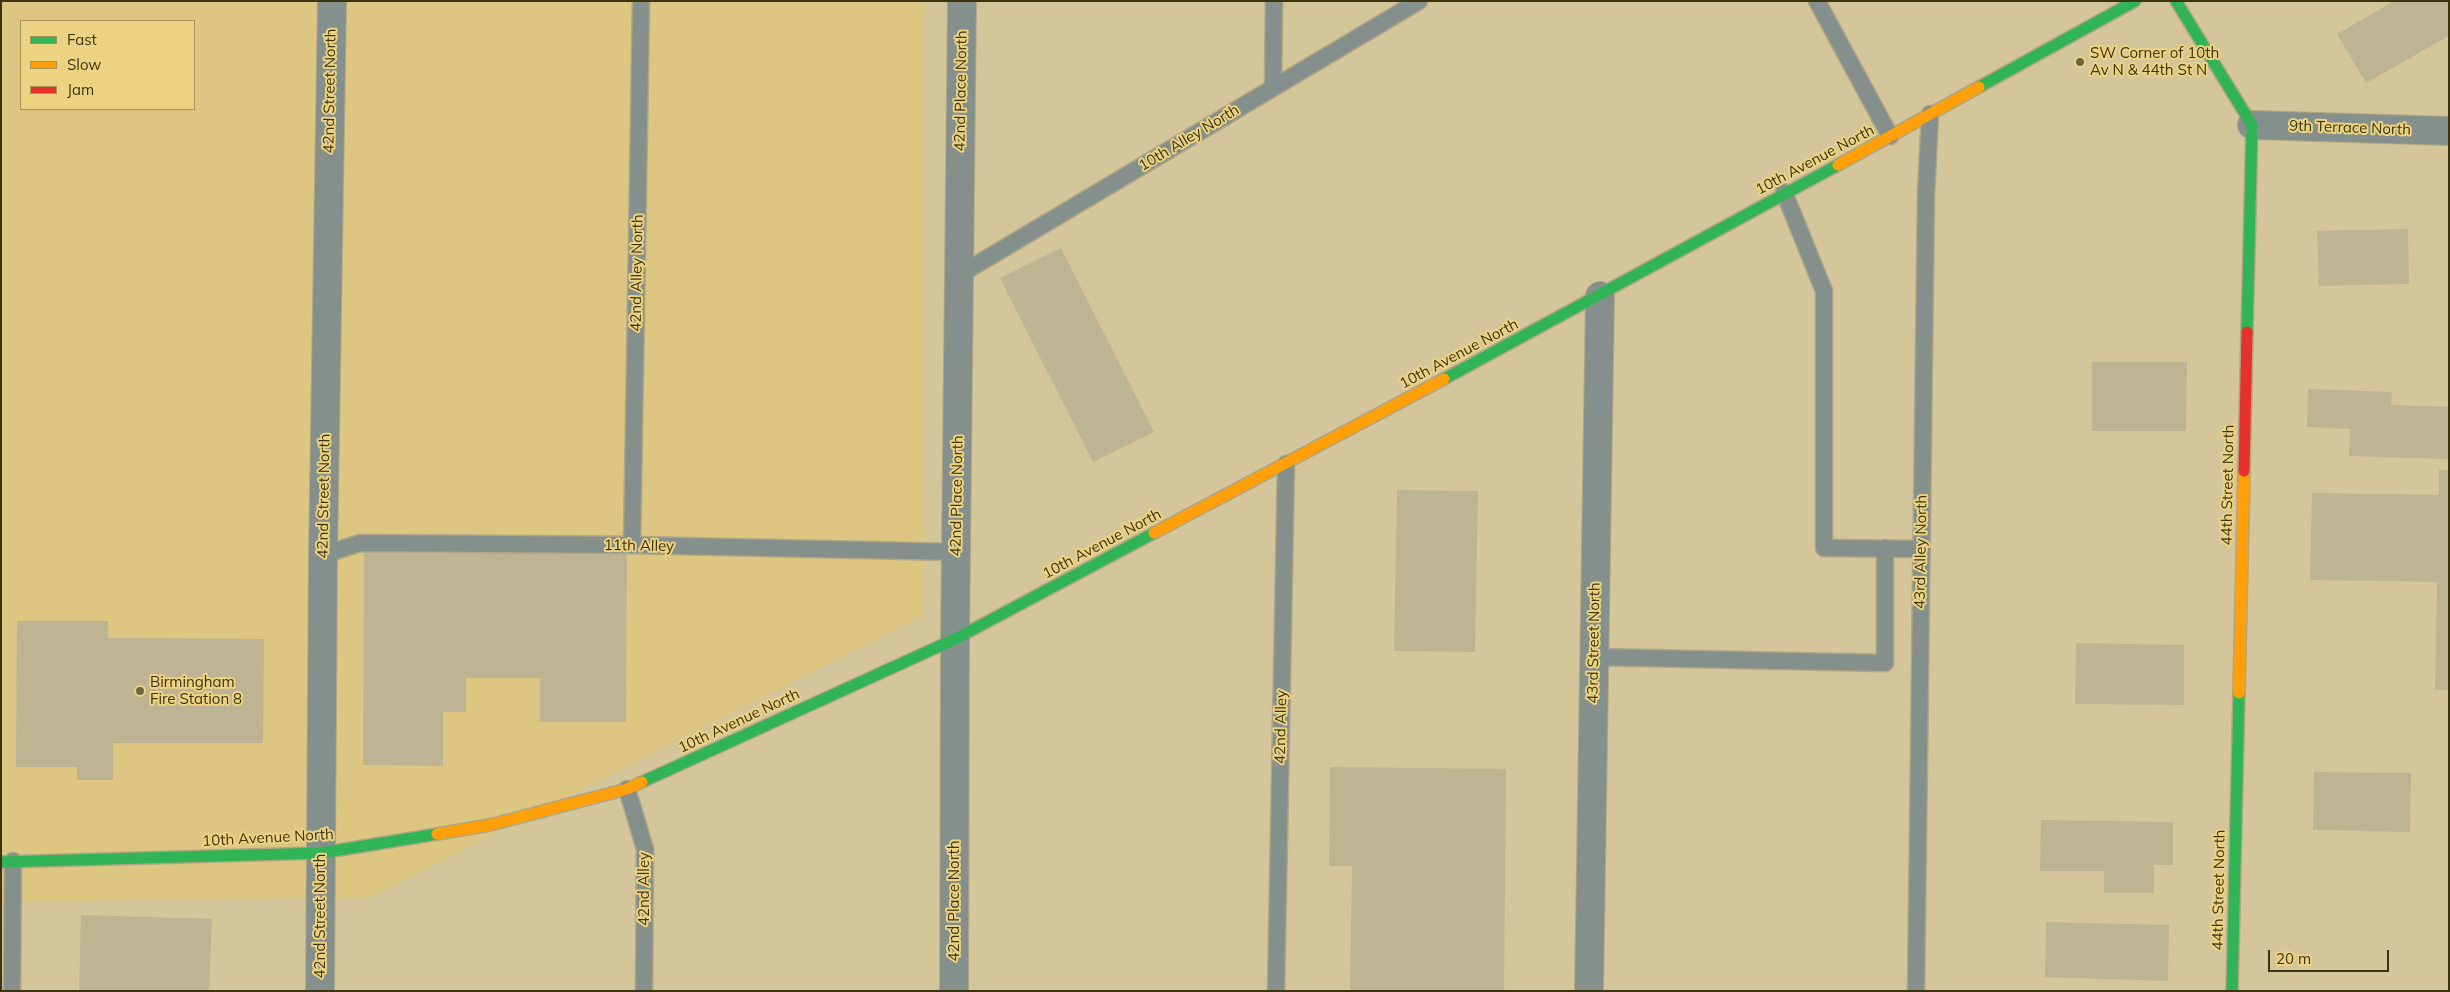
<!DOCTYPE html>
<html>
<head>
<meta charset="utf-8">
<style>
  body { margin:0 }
  #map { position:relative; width:2450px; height:992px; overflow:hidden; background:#d4c69a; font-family:Mulish,sans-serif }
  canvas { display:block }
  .frame { position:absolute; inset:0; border:2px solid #3d3311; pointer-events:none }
  .legend { position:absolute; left:20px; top:20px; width:175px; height:90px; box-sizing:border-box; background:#ecd382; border:1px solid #a69355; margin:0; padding:6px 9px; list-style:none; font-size:15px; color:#3d3311 }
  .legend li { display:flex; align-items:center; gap:10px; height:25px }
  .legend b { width:25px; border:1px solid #a69355 }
  .scale { position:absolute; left:2268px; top:950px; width:121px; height:22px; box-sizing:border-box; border:2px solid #3d3311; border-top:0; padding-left:6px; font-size:15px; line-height:18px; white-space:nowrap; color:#3d3311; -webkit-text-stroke:4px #ecd382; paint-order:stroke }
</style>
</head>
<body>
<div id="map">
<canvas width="2450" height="992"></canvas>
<div class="frame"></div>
<ul class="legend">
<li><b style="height:6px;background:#30b455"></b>Fast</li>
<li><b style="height:6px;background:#ff9f0a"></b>Slow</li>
<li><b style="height:6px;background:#e5322d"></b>Jam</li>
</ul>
<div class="scale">20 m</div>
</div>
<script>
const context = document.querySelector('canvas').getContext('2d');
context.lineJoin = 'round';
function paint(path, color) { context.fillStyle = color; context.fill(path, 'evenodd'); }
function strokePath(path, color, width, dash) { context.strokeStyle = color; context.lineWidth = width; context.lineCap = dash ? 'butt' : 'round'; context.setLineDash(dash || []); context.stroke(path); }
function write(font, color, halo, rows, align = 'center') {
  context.font = font + ' Mulish,sans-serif'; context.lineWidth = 4; context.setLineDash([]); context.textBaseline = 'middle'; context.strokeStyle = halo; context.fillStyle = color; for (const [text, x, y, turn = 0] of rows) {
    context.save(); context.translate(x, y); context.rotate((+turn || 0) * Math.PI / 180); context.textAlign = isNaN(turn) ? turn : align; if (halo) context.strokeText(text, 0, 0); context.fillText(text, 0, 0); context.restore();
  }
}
paint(new Path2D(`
  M1,1H923L924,615L370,897L1,902ZM21,21H194V109H21Z`), '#dcc681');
paint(new Path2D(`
  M2394,1H2449V36L2366,83L2337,34Z
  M2408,229L2409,284L2319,286L2317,231Z
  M1061,248L1154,432L1093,462L1000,278Z
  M2092,362H2187L2186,431H2092Z
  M2308,389L2392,392L2391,405L2449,407V459L2349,456L2350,429L2307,427Z
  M2439,470H2449V690H2435L2437,582L2310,580L2312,493L2439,495Z
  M1397,490L1478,491L1475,652L1394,651Z
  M364,551L627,553L626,722H540V678H466V712H443V766L363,765Z
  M17,621H108V638L264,639L263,743H113V780H77V767H16Z
  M2076,643L2184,645V705L2075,704Z
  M1330,767L1506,769L1504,991H1350L1352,866H1329Z
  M2314,772L2411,773L2410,832L2313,830Z
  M2041,820L2173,822V865H2154V893H2104V871H2040Z
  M81,915L212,919L209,991H79Z
  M2046,922L2169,925L2168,981L2045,977Z`), '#beb494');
const lane = new Path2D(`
  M1817,1L1890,136
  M1273,88L1274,1
  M1784,192L1824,291V548L1921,549
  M959,275L1419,1
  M632,545L641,1
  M323,555L360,543L632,545L956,552
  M1594,657L1885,663V548
  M627,789L645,849L644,991
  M12,991L13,861
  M1276,991L1286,464
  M1916,991L1926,194L1930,114`);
const street = new Path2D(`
  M2252,125L2449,131
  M320,991L323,555L332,1
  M954,991L955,639L962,1
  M1589,991L1600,296`);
const fast = new Path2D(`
  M2176,1L2252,125L2247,332
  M1979,87L2135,1
  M1444,379L1838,165
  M642,782L955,639L1154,533
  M1,862L321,853L437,834
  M2232,991L2239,693`);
const slow = new Path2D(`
  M1838,165L1979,87
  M1154,533L1444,379
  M2239,693L2244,471
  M437,834L490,825L627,789L642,782`);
const jam = new Path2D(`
  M2244,471L2247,332`);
strokePath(lane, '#b1a683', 19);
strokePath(street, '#b1a683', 30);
strokePath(fast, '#b1a683', 14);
strokePath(slow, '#b1a683', 14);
strokePath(jam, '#b1a683', 14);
strokePath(lane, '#85908c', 16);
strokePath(street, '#85908c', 28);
strokePath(fast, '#30b455', 11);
strokePath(slow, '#ff9f0a', 11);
strokePath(jam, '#e5322d', 11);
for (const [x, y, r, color] of [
  [2080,62,5,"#726641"],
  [140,691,5,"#726641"]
]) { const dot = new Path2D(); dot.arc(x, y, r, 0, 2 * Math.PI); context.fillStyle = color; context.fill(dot); strokePath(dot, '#ecd382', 2); }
write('15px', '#3d3311', '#ecd382', [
  ["SW Corner of 10th",2090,53],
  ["Av N & 44th St N",2090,70],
  ["Birmingham",150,682],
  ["Fire Station 8",150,699]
], 'left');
write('15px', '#3d3311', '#ecd382', [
  ["42nd Street North",330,91,-89],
  ["42nd Place North",961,91,-89],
  ["9th Terrace North",2350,128,2],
  ["10th Alley North",1189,138,-31],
  ["10th Avenue North",1815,160,-28],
  ["42nd Alley North",637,273,-89],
  ["10th Avenue North",1459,354,-28],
  ["44th Street North",2228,485,-89],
  ["42nd Street North",324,496,-89],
  ["42nd Place North",957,496,-89],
  ["10th Avenue North",1102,544,-28],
  ["11th Alley",639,546,1],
  ["43rd Alley North",1921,552,-89],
  ["43rd Street North",1594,643,-89],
  ["10th Avenue North",739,721,-25],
  ["42nd Alley",1281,727,-89],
  ["10th Avenue North",268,838,-3],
  ["42nd Alley",644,889,-90],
  ["44th Street North",2219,890,-89],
  ["42nd Place North",954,901,-90],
  ["42nd Street North",320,916,-90]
]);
</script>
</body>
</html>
